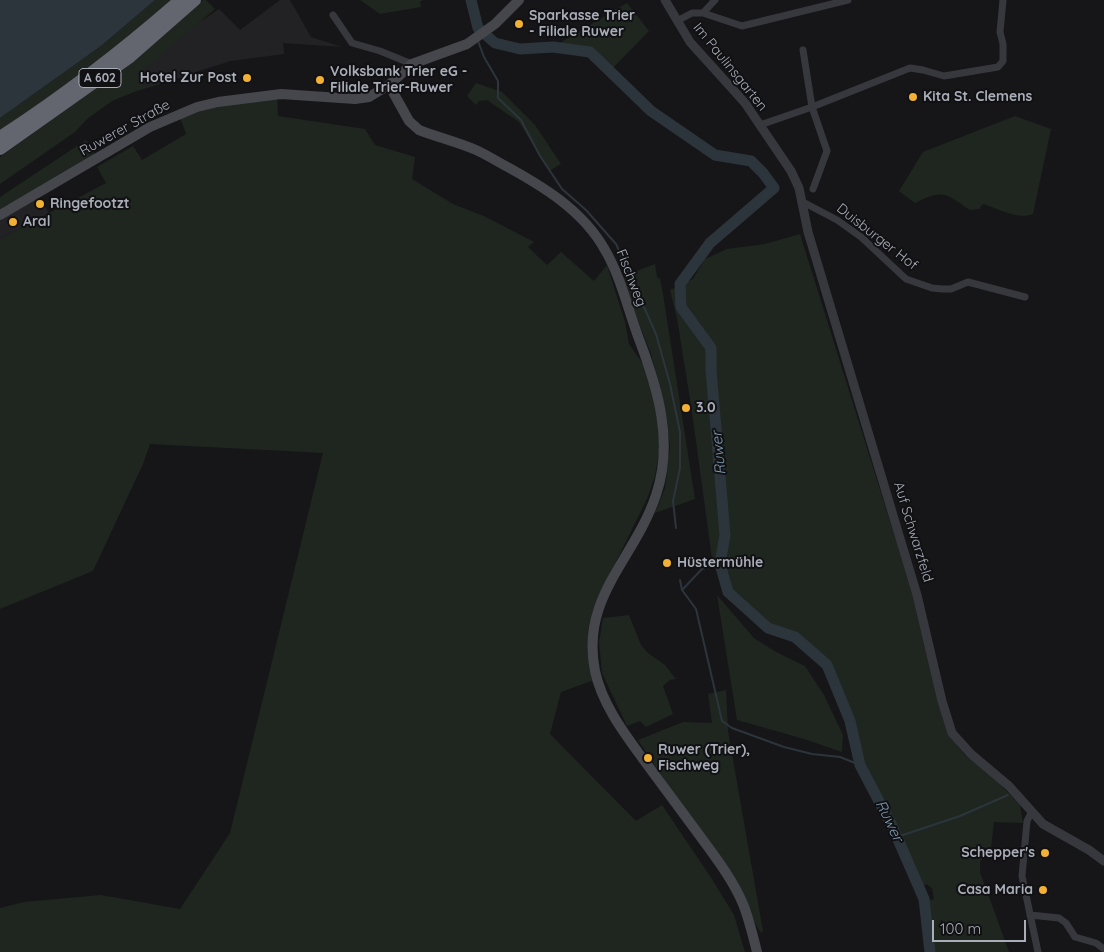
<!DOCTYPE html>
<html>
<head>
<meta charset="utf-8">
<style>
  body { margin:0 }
  #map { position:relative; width:1104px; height:952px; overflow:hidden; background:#161618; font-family:Quicksand,sans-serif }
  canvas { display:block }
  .scale { position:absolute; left:932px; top:920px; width:94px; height:22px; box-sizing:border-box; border:2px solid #a8adb8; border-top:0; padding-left:6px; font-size:15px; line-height:18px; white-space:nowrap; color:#a8adb8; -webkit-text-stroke:4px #111113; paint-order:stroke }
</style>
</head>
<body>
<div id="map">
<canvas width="1104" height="952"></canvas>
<div class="scale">100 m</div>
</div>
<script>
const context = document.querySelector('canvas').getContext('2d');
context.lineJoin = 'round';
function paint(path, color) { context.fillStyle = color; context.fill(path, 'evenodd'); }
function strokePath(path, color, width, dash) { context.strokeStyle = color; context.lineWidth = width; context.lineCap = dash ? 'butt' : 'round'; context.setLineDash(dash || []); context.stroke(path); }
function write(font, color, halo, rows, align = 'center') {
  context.font = font + ' Quicksand,sans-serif'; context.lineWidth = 4; context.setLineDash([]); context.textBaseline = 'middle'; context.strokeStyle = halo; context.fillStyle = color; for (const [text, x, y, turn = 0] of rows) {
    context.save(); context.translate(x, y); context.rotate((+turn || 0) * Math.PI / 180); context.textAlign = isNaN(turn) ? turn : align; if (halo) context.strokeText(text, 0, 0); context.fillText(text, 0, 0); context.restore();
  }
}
paint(new Path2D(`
  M280,0H290L311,37L342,47L283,43L284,54L231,61L141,89L131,68L219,9L240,30Z
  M39,197L49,213L0,239V220Z`), '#222225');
paint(new Path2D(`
  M155,0H173C119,48 59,90 0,131V118L101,46Z
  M203,0H206L215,9L137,75L143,87L181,76L182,77L134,92L112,101L87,119L75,132L0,184V157L135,60Z
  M360,0H422V1H420L421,7L380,14Z
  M627,3L649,31L609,72L590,52L553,47Z
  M476,83L502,92L535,125L561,164L549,171L519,122L487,100L479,101L476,105L467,96Z
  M277,95L278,116L365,129L375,145L415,157L412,179L453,204L486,217L534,242L528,247L547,265L561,252L594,281L607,265L625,322L629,344L643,364L651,386L659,421V451L655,476L647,499L596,602L593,641L597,679L561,692L550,734L636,821L662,805L710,876L734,915L745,952H0V908L24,902L101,895L180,909L230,833L323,453L150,444L143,464L93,571L0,609V239L106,183L97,167L133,146L142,160L186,134L179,115Z
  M1015,116L1051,129L1033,214C1018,220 998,209 984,204L981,206L980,209L970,210C946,194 944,188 915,203L899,191L923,152Z
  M86,140L95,155L0,209V197Z
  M800,234L912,592L948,734L965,755L995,779L1020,805L1023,823L994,822L991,848L980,862V872L1009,952H925L930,951L925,902L934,899L932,888L926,884L920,888L897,837L860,765L850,721L827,665L795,637L768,628L728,592L720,565L713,566L692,412L677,318L670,290L693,279L705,259L727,249L765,244Z
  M655,264L657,277L660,279L663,294L695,499L655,513L665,488L670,447L667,419L658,380L651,354L621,277Z
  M717,595L754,638L776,652L805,666L824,695L843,735L842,752L804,739L737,720Z
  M629,615L641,645L648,653L665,665L676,679L670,680L663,686L673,714L646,727L640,721L627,726L602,673L599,642L603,618Z
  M726,690L728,731L763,931L761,933L694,824L638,740L683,722L712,723L708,694Z`), '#1e261f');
paint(new Path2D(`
  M0,0H155L101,46L0,118Z`), '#2c353c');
strokePath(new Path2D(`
  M478,41L484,57L498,81V98L521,120L540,156L562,189L586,210L616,244L656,334L670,384L680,432V468L673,501L676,528
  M680,580L682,590L696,609L722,721L732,728L784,747L812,754L840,757L860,765
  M682,590L702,569L720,564
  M897,837L960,816L1008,795`), '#2c353c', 2);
strokePath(new Path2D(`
  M471,0L478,28L495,43L520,49L553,47L590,52L651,111L715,155L751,161L763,173L774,188L710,243L680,284L681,307L711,348V370L725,535L720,564L728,592L768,628L795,637L827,665L850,721L860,765L893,828L924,899L930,952`), '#2c353c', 11);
strokePath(new Path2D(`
  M703,13L715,0
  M333,15L352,43L380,51L412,64
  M677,21L692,13H703L742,26L848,0
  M803,50L812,107L827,151L813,189
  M760,125L812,107L910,68L923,70L944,76L998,67L1003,61V44L1000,32L1003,0
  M801,201L837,220L861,237L906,279L932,288L942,289H951L968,282L1025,297
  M1031,813L1027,821L1022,876L1038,952
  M1030,915L1059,918L1066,923L1075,937L1096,943L1104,949`), '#37383d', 7);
strokePath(new Path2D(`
  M665,0L690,42L745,103L791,171L799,188L808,232L917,595L942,701L952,733L971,754L1009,786L1043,824L1089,850L1104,861`), '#37383d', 9);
strokePath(new Path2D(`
  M389,85L409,121L419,130C437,137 457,142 476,150C485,154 493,159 502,164C541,185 583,210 605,250C621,277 628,310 639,339C658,389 674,442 656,495C635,559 580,597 595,671C602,704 624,733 643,759C661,783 679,808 697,832C713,854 732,878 743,904C749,919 753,936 757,952
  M0,215L150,127L197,107L218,102L281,94L355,99L369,97L389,85L412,64L467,44L495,24L519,0`), '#45474d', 10);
strokePath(new Path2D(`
  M0,137C63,96 123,50 180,0
  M0,149L130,57L195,0`), '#63666e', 12);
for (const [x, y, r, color] of [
  [519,24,5,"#f2b134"],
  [247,78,5,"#f2b134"],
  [320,80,5,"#f2b134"],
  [913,97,5,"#f2b134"],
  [40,204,5,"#f2b134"],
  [13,222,5,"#f2b134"],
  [686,408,5,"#f2b134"],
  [667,563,5,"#f2b134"],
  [648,758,5,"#f2b134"],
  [1045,853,5,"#f2b134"],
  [1043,890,5,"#f2b134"]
]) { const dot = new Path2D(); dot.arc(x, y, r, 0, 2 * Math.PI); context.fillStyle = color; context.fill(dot); strokePath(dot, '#111113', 2); }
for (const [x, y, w] of [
  [100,78,42]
]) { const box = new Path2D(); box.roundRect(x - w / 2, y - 9.5, w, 19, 4); context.fillStyle = '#111113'; context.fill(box); strokePath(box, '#a8adb8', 1); }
write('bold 12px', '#a8adb8', null, [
  ["A 602",100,78]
]);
write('bold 14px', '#a8adb8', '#111113', [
  ["Sparkasse Trier",529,16],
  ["- Filiale Ruwer",529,32],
  ["Volksbank Trier eG -",330,72],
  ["Filiale Trier-Ruwer",330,88],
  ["Hotel Zur Post",237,78,"right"],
  ["Kita St. Clemens",923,97],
  ["Ringefootzt",50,204],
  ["Aral",23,222],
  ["3.0",696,408],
  ["Hüstermühle",677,563],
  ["Ruwer (Trier),",658,750],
  ["Fischweg",658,766],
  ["Schepper's",1035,853,"right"],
  ["Casa Maria",1033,890,"right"]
], 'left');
write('14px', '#a8adb8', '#111113', [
  ["Im Paulinsgarten",730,67,51],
  ["Ruwerer Straße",125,128,-29],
  ["Duisburger Hof",877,237,38],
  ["Fischweg",631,278,69],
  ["Auf Schwarzfeld",913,532,73]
]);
write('italic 15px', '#7f9bb3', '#111113', [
  ["Ruwer",719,453,-95],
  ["Ruwer",889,821,64]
]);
</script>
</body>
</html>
